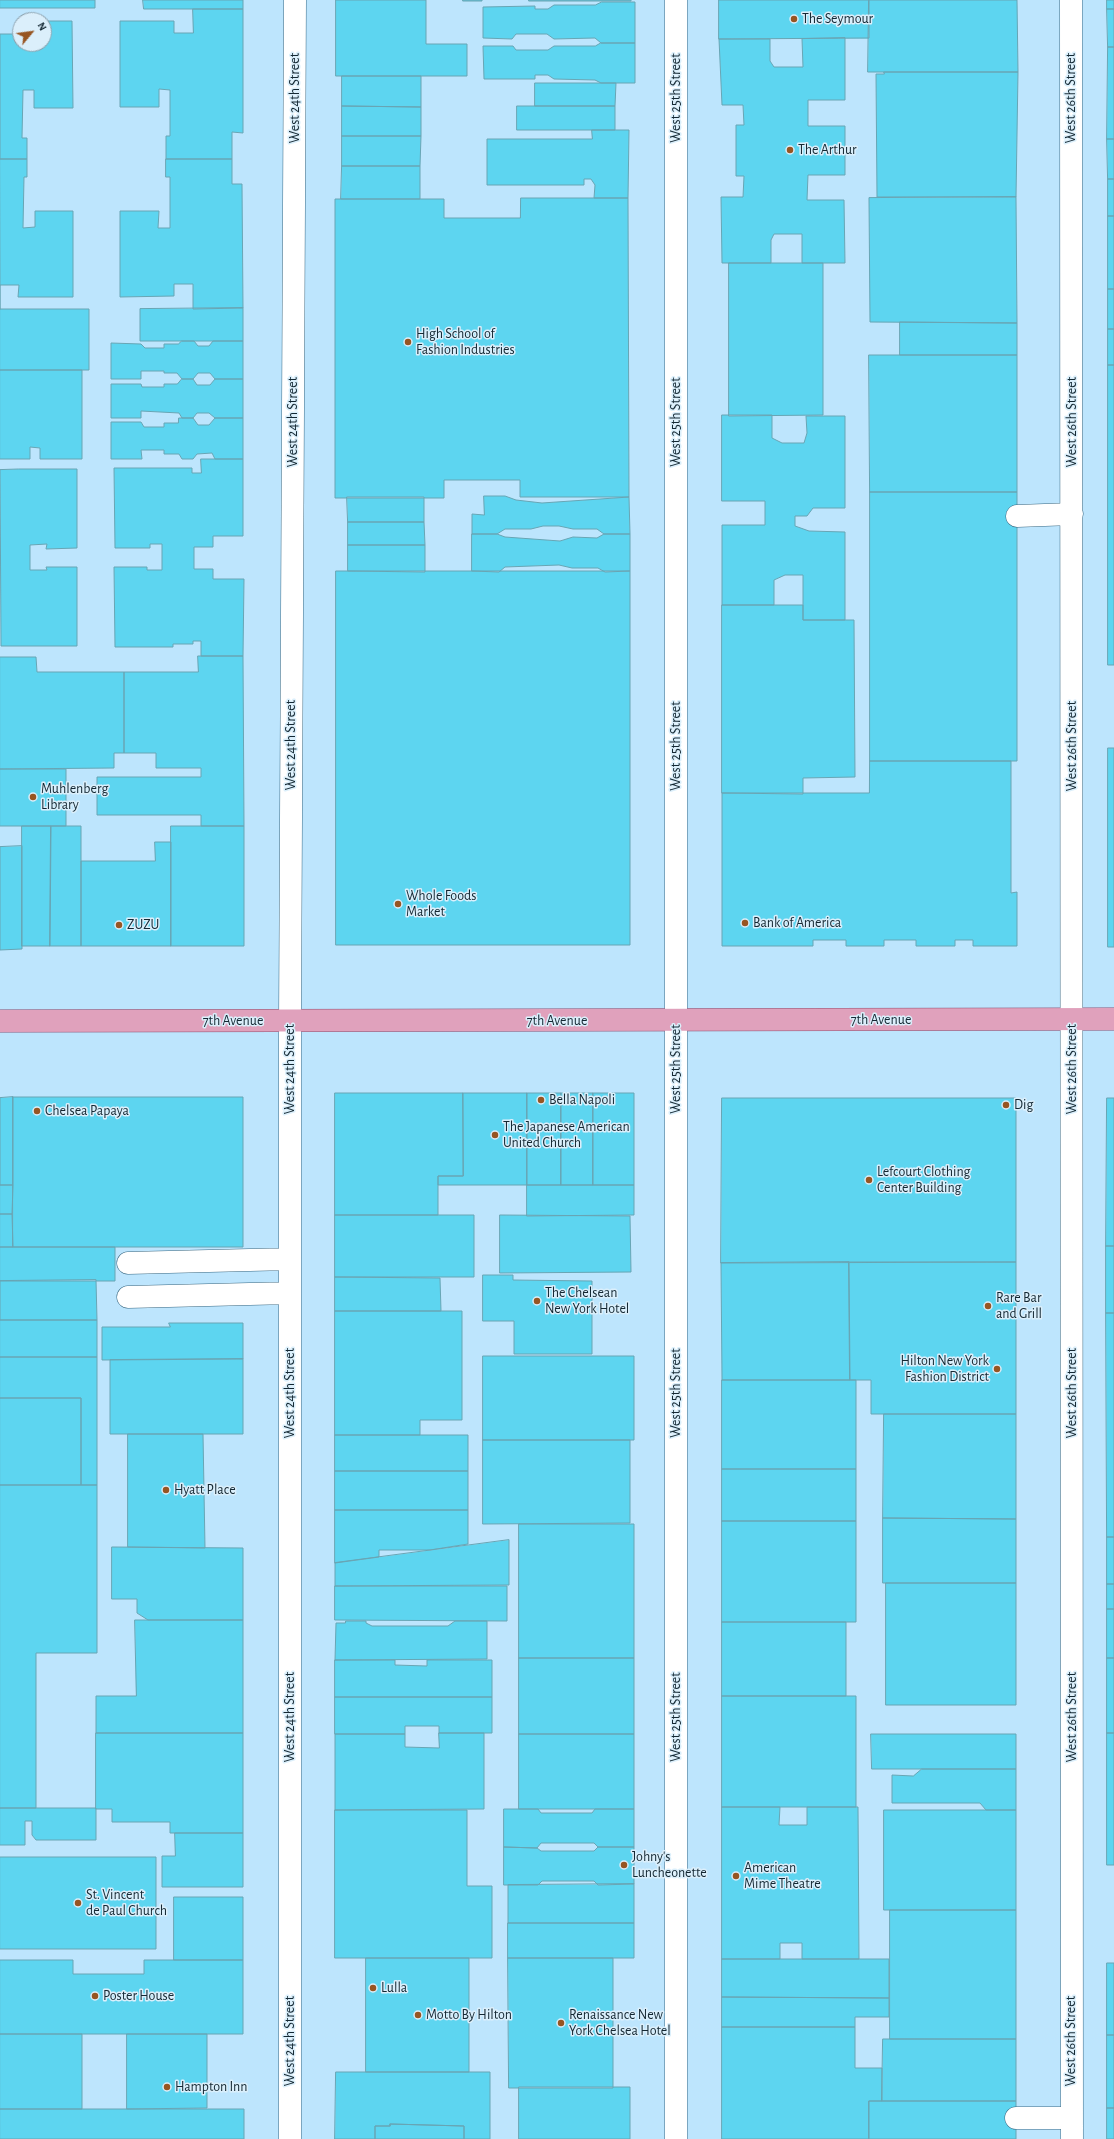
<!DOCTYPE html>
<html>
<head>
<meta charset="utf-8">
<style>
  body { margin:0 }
  #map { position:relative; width:1114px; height:2139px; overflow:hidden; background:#bde5fd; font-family:"Alegreya Sans",sans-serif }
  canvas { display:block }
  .north { position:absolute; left:12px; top:12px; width:40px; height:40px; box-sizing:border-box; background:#dbeffb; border:1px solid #8b9fab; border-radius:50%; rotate:61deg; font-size:11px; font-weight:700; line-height:16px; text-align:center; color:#142833 }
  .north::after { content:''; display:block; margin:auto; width:14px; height:18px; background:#975522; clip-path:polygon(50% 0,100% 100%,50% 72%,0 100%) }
</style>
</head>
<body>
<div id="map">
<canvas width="1114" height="2139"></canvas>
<div class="north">N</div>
</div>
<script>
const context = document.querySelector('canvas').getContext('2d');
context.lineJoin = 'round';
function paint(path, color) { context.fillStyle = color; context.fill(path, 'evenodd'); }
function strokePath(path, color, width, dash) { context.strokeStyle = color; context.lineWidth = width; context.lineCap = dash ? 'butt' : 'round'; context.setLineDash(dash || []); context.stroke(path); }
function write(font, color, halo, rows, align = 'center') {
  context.font = font + ' "Alegreya Sans",sans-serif'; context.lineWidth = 3; context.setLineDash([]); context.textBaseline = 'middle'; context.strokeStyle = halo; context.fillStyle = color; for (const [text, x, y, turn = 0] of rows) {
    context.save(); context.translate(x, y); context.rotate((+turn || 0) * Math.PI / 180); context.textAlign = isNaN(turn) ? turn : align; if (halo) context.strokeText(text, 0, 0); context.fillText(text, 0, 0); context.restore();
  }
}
const building = new Path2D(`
  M0,0H95V8H0Z
  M143,0H243V9H144Z
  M336,0H426V44H467V76H336Z
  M463,0H482V1H463Z
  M529,0H631V1H529Z
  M719,0H869V38L719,39Z
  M869,0H1017L1018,72H868Z
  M1107,0H1114V9H1107Z
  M602,2H635V43H601L595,38L554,39L547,34H516L512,39L483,38V7L535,6V9H548L554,5H595Z
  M193,9H243V133L232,132V159H166V136H170V90L159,89V107H120V21H174V33H193Z
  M1107,9H1114V47H1108Z
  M18,21H20V44H44V21H72L73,108H34V90H23L22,138H27V159H0V34H18Z
  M845,38V100H808V126H845V175H808L807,200H844L845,263H802V234H774L771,240V263H722L721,197H743L744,176H736V125H744L743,105H722L719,39H770V61L774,67H803L802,39Z
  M601,43H635V83H601L595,80L554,79L548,75H535V79H484L483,46H513L516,50H548L554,46H595Z
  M1108,47H1114V139H1107Z
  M884,72H1018L1016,197H877L876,74H884Z
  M342,76H421V107L342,106Z
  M535,83H616L615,106H535Z
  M342,106L421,107V136H342Z
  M517,106H615V130H517Z
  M592,130H629L628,198H594L595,185L591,179H584V185H487V139H592Z
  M342,136H421L420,166H342Z
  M1107,139H1114V179H1108Z
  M0,159H27V177H24L23,228L35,227V211H73V297H18L19,285H0V309Z
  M166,159H232V184H242L243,308L193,309V284H174V296L120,297V211H159L158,228H170V177H166Z
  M342,166H420V199H341Z
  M1108,179H1114V216H1108Z
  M1016,197L1017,323L870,322L869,198Z
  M521,198H628L629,497H520V480H444V498H335V199H444V218H520Z
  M1108,216H1114V289H1108Z
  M729,263H823V415L729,416Z
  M1108,289H1114V329H1108Z
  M243,308V341H140V309Z
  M0,309H89V370H0Z
  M900,322L1017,323V355H900Z
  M1108,329H1114V365H1108Z
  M182,341H194L198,346H209L213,341H243V379H215L210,373H198L193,379H182L177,373H164V371H141V379H111V343L141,344L145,348H164V344H178Z
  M869,355H1017V492H870Z
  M1108,365H1114V665H1108Z
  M0,370H82V459H40V448L30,447V459H0Z
  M182,379H193L197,385H210L215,379H243V418H215L209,413H197L193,418H182L179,413L141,411V418H111V384H141L142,387H164V384H177Z
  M722,415H772V438L782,443H804L807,433L806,416H845V508H813L807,516H795V526L809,531L845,532V620H803V575H785L774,580V605H722V525H765V501H722Z
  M179,418H193L198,425H209L215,418H243V459H215L212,453L197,454L193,459H182L179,454H164V450H141L142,459H111V422H141L144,427H164V423H178Z
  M201,459H243V536H213V547H194V569H213V579H244L243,656H201V641H193V644H173V647H115L114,567H147V570H162V544H150V548H115L114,468H192V473H201Z
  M19,469H77V548L46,549L47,544L30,545V570H47L46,567H77V646H1L0,470Z
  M870,492H1017V761H870Z
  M484,496H505L516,500L542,503L629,497L630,534H604L597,529H573L559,526H543L531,529H505L497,534H472V514L484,515Z
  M347,497H424V522H348Z
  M348,522H424L425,545H348Z
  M472,534H497L505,537L560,541L573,537L597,538L604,534H630V571L605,572L598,568H572L559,565L505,567L499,572L472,571Z
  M348,545H425V572L348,571Z
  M336,571H630V945H336Z
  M722,605H803V620H854L855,777L803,778V794L722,793Z
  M198,656H243L244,826H201V815H97V777H201V768H156V753H124V672H198Z
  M0,657H36L37,672H124V753H114V768L0,769Z
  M1108,748H1114V947H1108Z
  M870,761H1011V893L1017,892V946H973V940H955V946H916V940H884V946H846V940H813V946H722V793H869Z
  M0,769H66V826H0Z
  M22,826H51L50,946H22Z
  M51,826H81V946H50Z
  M171,826H244V946H171Z
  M155,842H171V946H81V861H155Z
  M22,846V949L0,950V847Z
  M335,1093H463V1176H438V1215H335Z
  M463,1093H527V1185H438V1176H463Z
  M527,1093H561V1185H527Z
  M561,1093H593V1185H561Z
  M593,1093H634V1185H593Z
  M13,1097H243V1247H13Z
  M13,1097V1185H0V1098Z
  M722,1098H1016V1262L721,1263Z
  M1107,1098H1114V1246H1106Z
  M0,1185H13L12,1214H0Z
  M527,1185H634V1215L527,1216Z
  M0,1214H12L13,1247H0Z
  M335,1215H474V1277H335Z
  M500,1215L630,1216L631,1272L500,1273Z
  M1106,1246H1114V1313H1106Z
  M0,1247H115V1281H0Z
  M849,1262H1016V1414H871V1380H850Z
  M849,1262L850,1380H722L721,1263Z
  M483,1275H513V1280L592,1281V1354H514V1321H483Z
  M335,1277L440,1278L441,1311H335Z
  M96,1280L97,1320H0V1281Z
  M335,1311H462V1420H420V1435H335Z
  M1106,1313H1114V1537H1107Z
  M0,1320H97V1357H0Z
  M169,1323H243V1359L102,1360V1327H170Z
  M483,1356H634V1440H483Z
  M0,1357H97V1485H81V1398H0Z
  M243,1359V1434H110V1360Z
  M722,1380H856V1469H722Z
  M0,1398H81V1485H0Z
  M884,1414H1016V1519L883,1518Z
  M128,1434H203L205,1548L128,1547Z
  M335,1435H468V1471H335Z
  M483,1440H630V1523L483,1524Z
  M722,1469H856V1521H722Z
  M335,1471H468V1510H335Z
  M0,1485H97V1653H36V1808H0Z
  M335,1510H468V1544L430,1550H379V1557L335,1563Z
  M883,1518L1016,1519V1583H883Z
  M722,1521H856V1622H722Z
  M519,1524H634V1658H519Z
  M1107,1537H1114V1584H1107Z
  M509,1540V1585L335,1586V1563Z
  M112,1547L243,1548V1620H148L137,1613V1599H112Z
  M886,1583H1016V1705H886Z
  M1107,1584H1114V1609H1107Z
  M335,1586H507V1621L335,1620Z
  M1107,1609H1114V1658H1107Z
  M135,1620H243V1733H96V1696H136Z
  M346,1621H366V1623L372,1626H448L455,1621H487V1659L335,1660L336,1623H345Z
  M722,1622H846V1696H722Z
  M519,1658H634V1734H519Z
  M1107,1658H1114V1733H1107Z
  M335,1660H395V1665L427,1666V1660H492V1697H335Z
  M722,1696H856V1807H722Z
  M335,1697H492V1733H439V1726H405V1734H335Z
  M96,1733H243V1833H170V1822H112V1809H96Z
  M439,1733H484V1809L335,1810V1734H405V1747L439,1748Z
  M1107,1733H1114V1865H1107Z
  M519,1734H634V1809H519Z
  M871,1734H1016V1769H872Z
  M922,1769H1016V1810H986L980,1803H892V1775L913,1776Z
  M722,1807H780L779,1825H807V1807H858L859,1959H802V1943H780V1959H722Z
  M0,1808H96V1840H36L32,1835V1821H25V1845H0Z
  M504,1809H538L541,1813H592L595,1809H634V1847H598L594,1843H541L537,1848L504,1847Z
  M335,1810H467V1886H492V1958H335Z
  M884,1810H1016V1910H884Z
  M175,1833H243V1887H162V1856H175Z
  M504,1847L537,1848L541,1851H594L598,1847H634V1884L598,1885L594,1881H542L538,1885H504Z
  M0,1857H156V1949H0Z
  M634,1884V1923H508V1885Z
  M174,1897H243V1960H174Z
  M890,1910H1016V2039H890Z
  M508,1923H634V1958H508Z
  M366,1958H469V2072H366Z
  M508,1958H613V2088H509Z
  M722,1959H889V1998L722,1997Z
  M0,1960H73V1974H144V1960H243V2034H0Z
  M1107,1963H1114V2035H1107Z
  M722,1997L889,1998V2017H855V2027H722Z
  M722,2027H855V2068H882V2101H869V2139H722Z
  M0,2034H82V2109H0Z
  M127,2034H207V2108L127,2109Z
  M1107,2035H1114V2108H1107Z
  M883,2039H1016V2101H882Z
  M336,2072H490V2139H464V2126L390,2124V2126H375V2139H335Z
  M519,2087H630V2139H519Z
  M869,2101H1016V2139H869Z
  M1107,2108H1114V2139H1107Z
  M0,2109H244V2139H0Z
  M390,2124L464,2126V2139H375V2126H390Z`);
paint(building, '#5dd5f0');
strokePath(building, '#68a5b4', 1);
const minor = new Path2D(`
  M676,0V2139
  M1071,0L1072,2139
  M1017,516L1072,514
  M128,1263L290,1259
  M128,1297L290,1293
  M1016,2118H1071
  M290,2139V1021L295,0`);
const major = new Path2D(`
  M0,1021L1114,1019`);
strokePath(minor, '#3a6983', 23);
strokePath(major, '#8c4e6f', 23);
strokePath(minor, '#fff', 22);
strokePath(major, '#e0a1bc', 22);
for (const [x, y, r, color] of [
  [794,19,4,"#975522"],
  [790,150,4,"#975522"],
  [408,342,4,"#975522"],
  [33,797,4,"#975522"],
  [398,904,4,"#975522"],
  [745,923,4,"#975522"],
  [119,925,4,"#975522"],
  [541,1100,4,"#975522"],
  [1006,1105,4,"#975522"],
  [37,1111,4,"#975522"],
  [495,1135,4,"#975522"],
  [869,1180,4,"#975522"],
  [537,1301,4,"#975522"],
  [988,1306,4,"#975522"],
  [997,1369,4,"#975522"],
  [166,1490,4,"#975522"],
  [624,1865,4,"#975522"],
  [736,1876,4,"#975522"],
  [78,1903,4,"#975522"],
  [373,1988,4,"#975522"],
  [95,1996,4,"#975522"],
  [418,2015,4,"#975522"],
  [561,2023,4,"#975522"],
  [167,2087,4,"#975522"]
]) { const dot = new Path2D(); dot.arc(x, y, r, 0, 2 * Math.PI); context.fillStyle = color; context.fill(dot); strokePath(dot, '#dbeffb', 1.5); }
write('14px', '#142833', '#dbeffb', [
  ["The Seymour",802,19],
  ["The Arthur",798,150],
  ["High School of",416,334],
  ["Fashion Industries",416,350],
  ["Muhlenberg",41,789],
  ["Library",41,805],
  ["Whole Foods",406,896],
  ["Market",406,912],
  ["Bank of America",753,923],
  ["ZUZU",127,925],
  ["Bella Napoli",549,1100],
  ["Dig",1014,1105],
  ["Chelsea Papaya",45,1111],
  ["The Japanese American",503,1127],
  ["United Church",503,1143],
  ["Lefcourt Clothing",877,1172],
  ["Center Building",877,1188],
  ["The Chelsean",545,1293],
  ["New York Hotel",545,1309],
  ["Rare Bar",996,1298],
  ["and Grill",996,1314],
  ["Hilton New York",989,1361,"right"],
  ["Fashion District",989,1377,"right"],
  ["Hyatt Place",174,1490],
  ["Johny's",632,1857],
  ["Luncheonette",632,1873],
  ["American",744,1868],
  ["Mime Theatre",744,1884],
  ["St. Vincent",86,1895],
  ["de Paul Church",86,1911],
  ["Lulla",381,1988],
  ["Poster House",103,1996],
  ["Motto By Hilton",426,2015],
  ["Renaissance New",569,2015],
  ["York Chelsea Hotel",569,2031],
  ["Hampton Inn",175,2087]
], 'left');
write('14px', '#142833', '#dbeffb', [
  ["West 24th Street",295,98,-90],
  ["West 25th Street",676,98,-90],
  ["West 26th Street",1071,98,-90],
  ["West 24th Street",293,422,-90],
  ["West 25th Street",676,422,-90],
  ["West 26th Street",1072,422,-90],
  ["West 24th Street",291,745,-90],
  ["West 25th Street",676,746,-90],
  ["West 26th Street",1072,746,-90],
  ["7th Avenue",881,1020],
  ["7th Avenue",233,1021],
  ["7th Avenue",557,1021],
  ["West 24th Street",290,1069,-90],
  ["West 25th Street",676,1069,-90],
  ["West 26th Street",1072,1069,-90],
  ["West 24th Street",290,1393,-90],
  ["West 25th Street",676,1393,-90],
  ["West 26th Street",1072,1393,-90],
  ["West 24th Street",290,1717,-90],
  ["West 25th Street",676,1717,-90],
  ["West 26th Street",1072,1717,-90],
  ["West 24th Street",290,2041,-90],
  ["West 26th Street",1071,2041,-90]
]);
</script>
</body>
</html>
